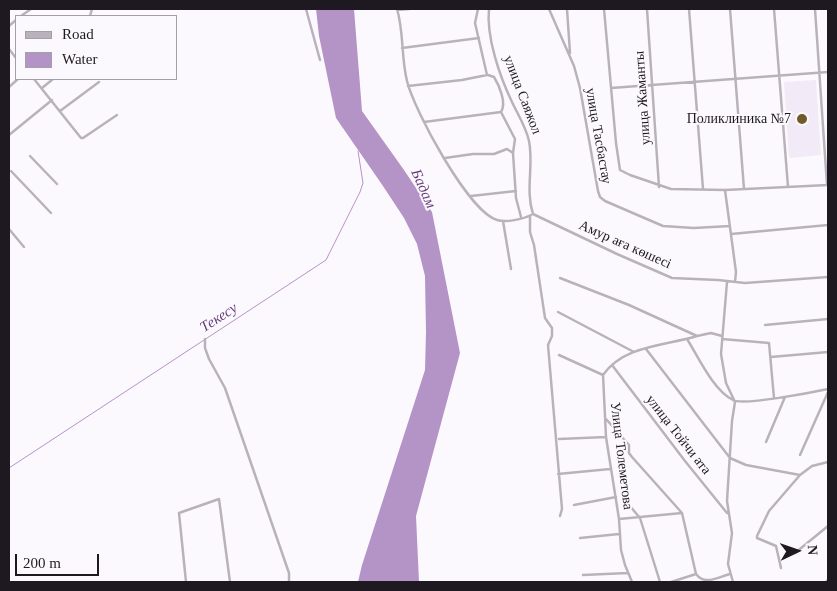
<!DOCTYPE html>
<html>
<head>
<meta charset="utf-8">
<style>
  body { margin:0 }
  #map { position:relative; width:837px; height:591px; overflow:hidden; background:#fcf9fe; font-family:"Times New Roman",serif }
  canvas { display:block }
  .frame { position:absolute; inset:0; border:10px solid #1e1921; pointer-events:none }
  .legend { position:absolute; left:15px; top:15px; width:162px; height:65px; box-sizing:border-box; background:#fcf9fe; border:1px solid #a39fa6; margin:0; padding:6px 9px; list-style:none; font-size:15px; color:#1e1921 }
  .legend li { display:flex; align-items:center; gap:10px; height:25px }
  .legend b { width:25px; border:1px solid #a39fa6 }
  .north { position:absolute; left:772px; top:526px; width:50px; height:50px; -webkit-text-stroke:4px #fcf9fe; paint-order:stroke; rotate:87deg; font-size:14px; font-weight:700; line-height:20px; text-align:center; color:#1e1921 }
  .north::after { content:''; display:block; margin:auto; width:18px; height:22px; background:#1e1921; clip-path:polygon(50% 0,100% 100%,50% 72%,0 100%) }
  .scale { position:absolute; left:15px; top:554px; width:84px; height:22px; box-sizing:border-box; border:2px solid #1e1921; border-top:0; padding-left:6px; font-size:15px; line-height:18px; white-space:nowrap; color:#1e1921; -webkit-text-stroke:4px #fcf9fe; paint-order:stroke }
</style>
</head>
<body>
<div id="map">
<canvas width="837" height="591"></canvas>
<div class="frame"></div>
<ul class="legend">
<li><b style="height:6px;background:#b9b2bd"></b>Road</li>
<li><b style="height:14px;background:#b493c6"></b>Water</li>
</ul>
<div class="north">N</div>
<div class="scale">200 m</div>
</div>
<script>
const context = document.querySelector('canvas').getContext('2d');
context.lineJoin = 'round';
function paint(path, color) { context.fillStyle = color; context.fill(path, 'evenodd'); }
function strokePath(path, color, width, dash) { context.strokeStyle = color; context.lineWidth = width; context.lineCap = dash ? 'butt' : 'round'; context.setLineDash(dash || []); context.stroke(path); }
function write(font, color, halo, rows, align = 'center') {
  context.font = font + ' "Times New Roman",serif'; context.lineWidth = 4; context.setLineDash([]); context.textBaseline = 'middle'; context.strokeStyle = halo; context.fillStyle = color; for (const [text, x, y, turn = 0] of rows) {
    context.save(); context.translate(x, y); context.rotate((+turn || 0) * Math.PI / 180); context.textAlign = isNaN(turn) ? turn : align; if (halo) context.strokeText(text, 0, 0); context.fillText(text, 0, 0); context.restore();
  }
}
paint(new Path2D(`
  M816,80L821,155L789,158L784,82Z`), '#f2ebf7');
paint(new Path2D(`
  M316,9H354L362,111L404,170L432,212L460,353L416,516L419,582H358L362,565L425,370L426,332L425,276L417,244L404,218L383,186L336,118L319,36Z`), '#b493c6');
strokePath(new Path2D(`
  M9,468L326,260L360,192L363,183L358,151`), '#b493c6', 1);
strokePath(new Path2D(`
  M306,9L320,60
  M397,9C404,32 401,57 407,81C414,110 468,211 497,220C506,223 523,219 531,215
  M489,9C486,37 500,77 512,102C518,115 526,127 529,141C534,165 525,190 533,214L617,254L672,278L718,280L745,283L828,277
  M549,9L574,66L580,88L598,191L600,197L605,201L663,226L694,228L730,226
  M567,9L570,53
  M604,9L616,143L620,170L630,175L671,189L725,190L828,185
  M647,9L659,187
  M689,9L703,189
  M730,9L744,189
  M774,9L788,187
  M815,9L827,185
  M397,10L409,9
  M21,16L31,9
  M90,16L92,9
  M9,26L16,20
  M402,48L479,38
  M9,49L16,58
  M488,75L494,77C499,85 507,103 501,112L515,139L513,153
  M34,79L81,138H83L117,115
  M408,86L462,80L487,75L475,23L478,9
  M9,87L18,79
  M42,88L53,79
  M611,88L828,72
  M60,111L99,82
  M424,122L501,112
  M9,135L52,100
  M30,156L57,184
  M445,158L473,154H494L507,149L513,153L516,198L521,217
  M11,171L51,213
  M725,190L736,272L735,282
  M471,196L516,191
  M530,216V232L534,245L545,318L552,328V336L548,345L562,509L560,516
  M503,221L511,269
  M9,229L24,247
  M731,234L828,225
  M560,278L629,305L697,336L711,333L722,336
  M727,282L721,354L726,383L735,402L732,421L727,501L732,533L728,564L733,582
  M558,312L634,352
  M765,325L828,319
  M205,339V348L209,359L225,388L289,573V582
  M687,339C699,358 713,390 733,400C743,406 814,392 828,389
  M722,339L769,343L774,398
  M646,349L730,458L746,465L800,475
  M559,355L603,375
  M771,357L828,352
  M612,365L685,461L727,513
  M606,419L629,445V453L632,457L682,513L696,574C705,586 718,577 730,574
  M559,439L606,437
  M766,442L785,397
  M800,455L828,392
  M558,474L610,469
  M624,499L640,518L660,582
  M574,505L616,497
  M619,519L682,513
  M580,538L619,534
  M795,553L828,526
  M781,568L776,546L757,538V536L769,511L800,475L812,466L828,462
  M583,575L628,573
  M186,582L179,513L219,499L230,582
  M632,582L625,565L621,550L619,519L606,437L603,375C624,345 665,346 697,336
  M671,582L696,574
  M826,582L828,580`), '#b9b2bd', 2.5);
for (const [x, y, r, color] of [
  [802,119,6,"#715a2a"]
]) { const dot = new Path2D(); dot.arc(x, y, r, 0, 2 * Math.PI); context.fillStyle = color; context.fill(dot); strokePath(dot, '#fcf9fe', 2); }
write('14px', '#1e1921', '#fcf9fe', [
  ["улица Саяжол",522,95,69],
  ["улица Жаманты",643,98,-94],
  ["улица Тасбастау",598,136,80],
  ["Амур аға көшесі",625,245,24],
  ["улица Тойчи ата",678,435,52],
  ["Улица Толеметова",621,456,83]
]);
write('14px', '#1e1921', '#fcf9fe', [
  ["Поликлиника №7",791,119]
], 'right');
write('italic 15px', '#653b7a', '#fcf9fe', [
  ["Бадам",423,189,66],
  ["Текесу",219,318,-33]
]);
</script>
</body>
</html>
